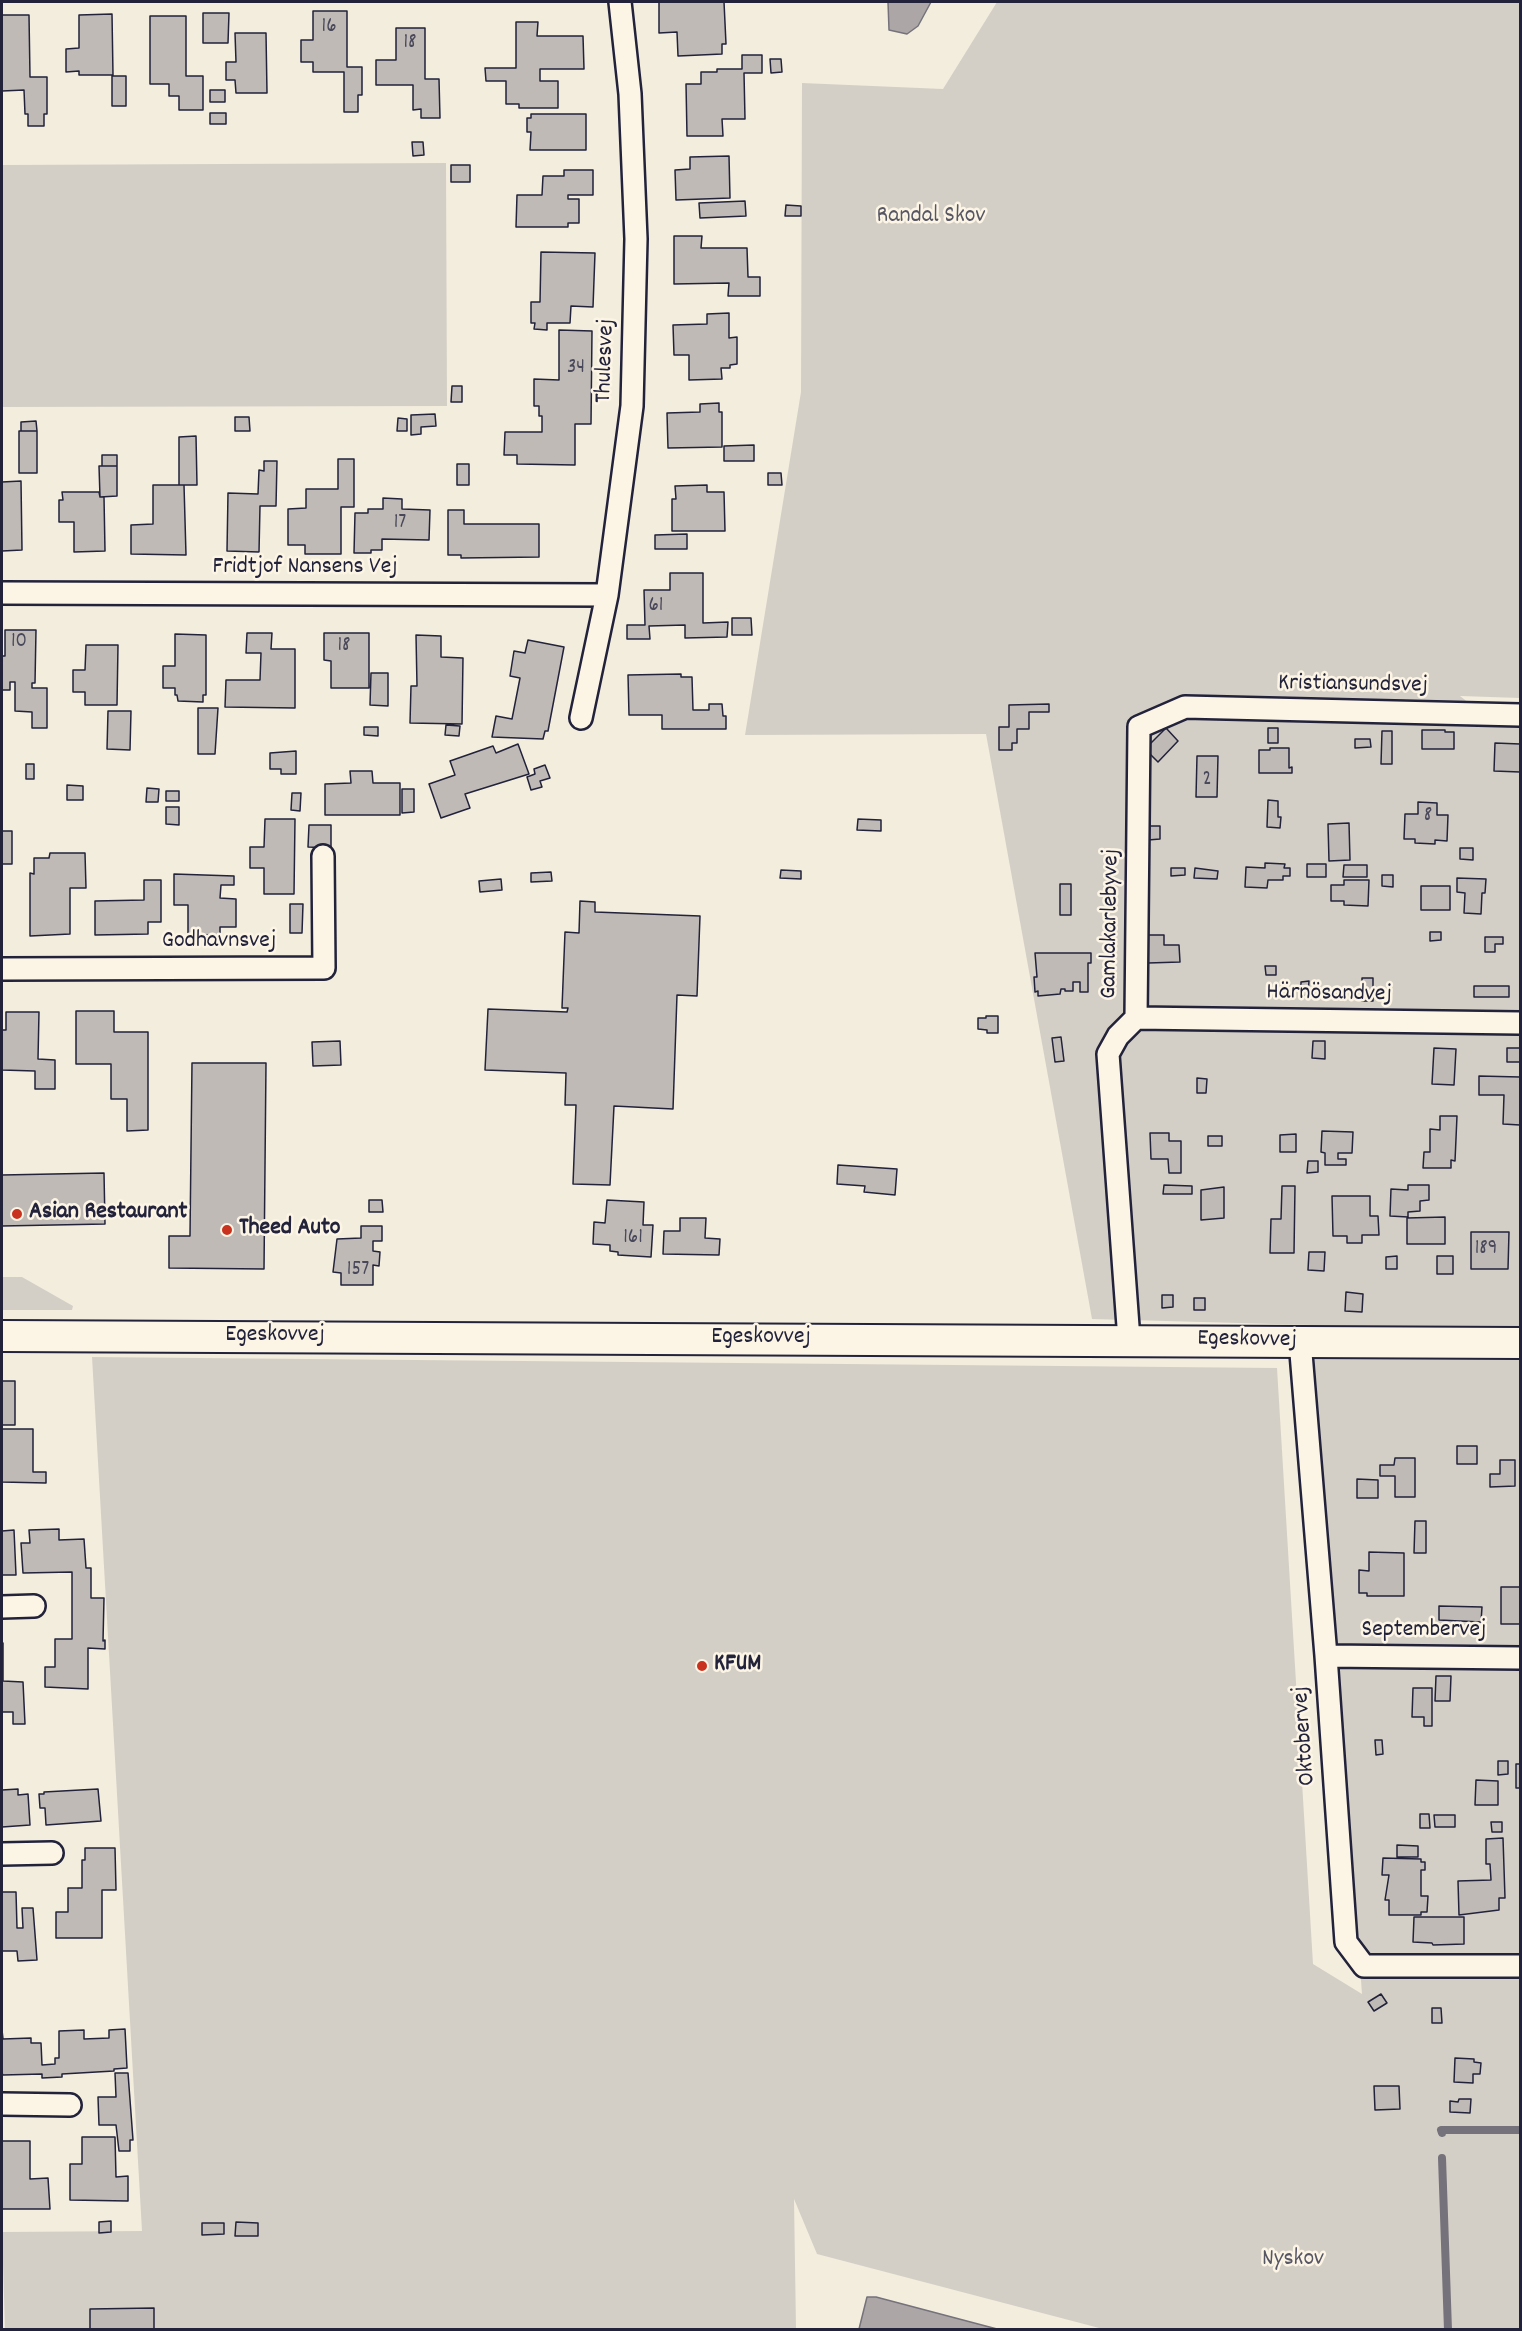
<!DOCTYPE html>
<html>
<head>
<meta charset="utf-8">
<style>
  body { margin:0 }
  #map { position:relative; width:1522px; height:2331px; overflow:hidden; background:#f3edde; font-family:Dekko,sans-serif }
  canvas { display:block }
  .frame { position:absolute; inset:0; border:3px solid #22223b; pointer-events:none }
</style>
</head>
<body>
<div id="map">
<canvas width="1522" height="2331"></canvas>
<div class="frame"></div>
</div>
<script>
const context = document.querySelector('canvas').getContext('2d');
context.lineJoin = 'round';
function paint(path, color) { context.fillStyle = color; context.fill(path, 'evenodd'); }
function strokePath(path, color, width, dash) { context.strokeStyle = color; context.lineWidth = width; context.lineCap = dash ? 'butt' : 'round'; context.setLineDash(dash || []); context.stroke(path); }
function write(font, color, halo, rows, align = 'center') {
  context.font = font + ' Dekko,sans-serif'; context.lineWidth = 5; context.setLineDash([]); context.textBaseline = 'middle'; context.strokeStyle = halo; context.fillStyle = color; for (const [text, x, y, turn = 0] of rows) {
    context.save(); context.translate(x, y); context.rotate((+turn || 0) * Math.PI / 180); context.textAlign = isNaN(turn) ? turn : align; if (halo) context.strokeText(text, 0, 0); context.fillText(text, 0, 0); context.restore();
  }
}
paint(new Path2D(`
  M997,2H1520V698L1460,696L1488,718L1520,719V2329H1103L817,2254L794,2199L796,2329H5L2,2232L142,2231L92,1357L1277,1368L1313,1964L1362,1994L1312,1325L1092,1319L986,734L745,735L801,392L802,83L943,89Z
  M446,163L447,406L2,407V165Z
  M2,1277H22L73,1306L72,1310H2Z`), '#d4cfc6');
const water = new Path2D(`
  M888,2H931L918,26L907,34L889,30Z
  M867,2297H876L997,2329H859Z`);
paint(water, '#aca7a6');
strokePath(water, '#75727b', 1.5);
strokePath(new Path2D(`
  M1442,2133L1441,2130H1520
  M1442,2158L1448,2330`), '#75727b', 8);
const building = new Path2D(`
  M659,2H724L726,44H722V54L678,56L677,32L659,33Z
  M313,11H347V67H362V95H358V112H344V72H313V62H301V40H313Z
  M203,13H229L228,43H203Z
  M112,14L113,75H79V71L66,72V49L79,48V15Z
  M2,15H29L30,77H47V114H44V126H28V114H25L24,90L2,91Z
  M150,16H186V76H203V110H179V96H169V84H150Z
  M516,22H538L537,36H583L584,69H540V81H558V108H519V104H506V81H486L485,68H516Z
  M396,28H425V79H439L440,118H421V109L413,110V85H376V60H396Z
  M235,33H266L267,93H236L235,80H226V62H236Z
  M742,55H762V73H744L745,119H722L723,136H687L686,84H701V72H717V69H742Z
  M770,59H781L782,72L771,73Z
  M112,76H126V106H112Z
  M210,90H225V102H210Z
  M210,113H226V124H210Z
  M531,114H586V150H530L531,132H527V118H531Z
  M412,142H423L424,155L413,156Z
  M729,156L730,198L676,200L675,170L690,169V157Z
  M451,165H470V182H451Z
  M564,170H593V195H568V199H579V223H568V227H516L517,195H542L543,176H564Z
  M745,201L746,216L700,218L699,203Z
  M786,205L801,206V216H785Z
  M674,236H702L701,248H747L748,277H760V296H728L729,283L674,284Z
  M541,252L595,253L593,307L571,306L570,323H547V330L534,329L535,323H531V302H540Z
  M729,313V338L737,337V364L730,365V368H721L722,379L689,380V355H674L673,325L707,324V314Z
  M559,330L592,331L591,424H575V465L517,464V455H504L505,432H542V416H539V406H534V379L559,380Z
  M452,386H462V402H451Z
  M719,403V412H722V447L668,448L667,413L700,412V404Z
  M435,414L436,426L421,427V434L411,435V415Z
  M235,417H249L250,431H235Z
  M398,418L407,419V431H397Z
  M36,421L37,431H21V422Z
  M19,431H37V473H19Z
  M196,436L197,485H179V437Z
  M754,445V461H724V446Z
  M102,455H117V466H102Z
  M338,459H354V507H341V554H305V545H288V509L306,508V489H338Z
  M264,461H277L276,506H260L259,552L227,551L228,493L258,494L259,470L264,471Z
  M457,464H469V485H457Z
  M99,466H117V496L100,497Z
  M768,473H781L782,485H768Z
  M21,481L22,550L2,551V482Z
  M153,485H184L186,555L131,554V525L153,524Z
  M707,485V492H724L725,531H672V499H676L675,486Z
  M62,492H99L100,497H104L105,551L74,552V522H59V500H63Z
  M383,498L402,499V509L430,510L429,540L382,539V550H371V553H354L355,513H368V509H383Z
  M448,510H464V524H539V557L461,558V555H448Z
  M687,534V549H655V535Z
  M670,573H703V623L728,622L727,637L685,638V625L649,626L650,639H627V625H645L644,590H670Z
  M732,618H751L752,635H732Z
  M5,630H36L35,683H32V688H47V728H32V712L15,711V682H10V690H2V656H5Z
  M247,633H272L271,649H295V708L225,707L226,680H260L261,653H246Z
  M324,633H369V688H331V661L324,660Z
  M175,634L206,635V695H203V702L178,701L177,695H175V688H163V666H175Z
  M416,635L441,636V657L463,658L462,724L410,723L411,686H417Z
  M528,640L564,647L548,731H545L543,739L492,737L496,716L512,719L520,678L510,676L514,651L525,653Z
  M86,645H118L117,705H85V692H73V670H85Z
  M371,673H388V706L370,705Z
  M681,674V677H692L693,710H709V704H722L723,716H726V729H662V715H629L628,675Z
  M1049,704V712H1029V729H1017V743H1012V750H999V727H1009V705Z
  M198,708H218L215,754H198Z
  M108,711H131L130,750L107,749Z
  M446,725L460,726L459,736L445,735Z
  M364,727H378V736L364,735Z
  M1166,728L1178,741L1158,762L1145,749Z
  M1268,728H1278V743H1268Z
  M1422,730H1445V732H1454V749H1422Z
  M1382,731H1392V764H1381Z
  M1355,739H1370L1371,747L1355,748Z
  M1495,743L1520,744V772L1494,771Z
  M518,744L529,774L465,794L470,808L441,818L429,784L455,775L450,761L493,746L496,753Z
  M1270,748H1289V768L1292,767V773H1259V750H1270Z
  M296,751V774H281V769H270V753Z
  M1197,756H1218L1217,797H1196Z
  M26,764H34V779H26Z
  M545,765L550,778L540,781L542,787L531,790L527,777L535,774L534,769Z
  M350,771H372L373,783H400V815H325V784L351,783Z
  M67,785L83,786V800H67Z
  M147,788L159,789L158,802H146Z
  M402,789H414V812L402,813Z
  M166,791H179V801H166Z
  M292,793H301L300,811L291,810Z
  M1268,800L1278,801V817H1281L1280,828L1267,827Z
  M1418,802L1437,803V815H1448L1447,841L1435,840V844L1415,843V839H1404L1405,814H1418Z
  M166,807H179V825L166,824Z
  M265,819H295L294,894H264V868H250V847H264Z
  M858,819L881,820V831L857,830Z
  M1349,823L1350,860L1329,861L1328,824Z
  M309,825H331V848L308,847Z
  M1148,826H1160V839L1148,840Z
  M2,831H12V864H2Z
  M1460,848H1473V860L1460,859Z
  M50,853H85L86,888H70V934L30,936V873L34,874V858H49Z
  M1265,863L1285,864L1284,868H1290V876H1283V880H1268L1267,888L1245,887L1246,867L1265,868Z
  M1307,864H1326V877H1307Z
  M1344,865H1367V877H1343Z
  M1171,868H1185V875L1171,876Z
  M1195,868L1218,871L1217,879L1194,878Z
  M781,870L801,871V879L780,878Z
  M551,872L552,881L531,882V873Z
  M174,874L234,876V885H221L220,898L236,899V927H220V935H188V905H174Z
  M1382,875H1393V887L1382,886Z
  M1457,878L1486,879L1485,893H1482L1481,914L1464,913L1465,893L1457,892Z
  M501,879L502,890L480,892L479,881Z
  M144,880H161V922H148V934L95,935V901L144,900Z
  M1344,880H1369L1368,906L1344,905V901H1331V885H1344Z
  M1060,884H1071V915H1060Z
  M1421,886H1450V910H1421Z
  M580,901L595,902V912L700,916L697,996L677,995L673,1109L614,1106L610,1185L573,1184L576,1105H565L566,1073L485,1070L488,1009L567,1012L568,1008H562L565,932L579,933Z
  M290,904H303L302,933H290Z
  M1430,932H1441V940L1430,941Z
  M1147,935H1164V945H1179L1180,962L1148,963Z
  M1485,937H1503V944H1495V952H1485Z
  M1035,953H1091V963H1088V992H1080V982H1073V991H1065V989H1061L1060,994L1038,996V991L1035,992L1034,977H1037Z
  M1265,966H1276V975H1266Z
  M1362,978H1373V1001H1362Z
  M1309,981L1308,995L1301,996V982Z
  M1474,986H1509V997H1474Z
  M76,1011H114V1032H148V1130L127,1131V1099H111V1064H76Z
  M6,1012H39L38,1059L55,1060V1089H35V1071L2,1070V1030H6Z
  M986,1016H998V1033H987V1030L978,1029V1018H986Z
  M1061,1037L1064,1061L1055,1062L1052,1038Z
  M340,1041L341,1065L313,1066L312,1042Z
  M1313,1041H1325V1059L1312,1058Z
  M1434,1048L1456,1049L1454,1085L1432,1084Z
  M1507,1048H1520V1062H1507Z
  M192,1063H266L264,1269L169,1268V1236H190Z
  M1479,1076L1520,1077V1125L1503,1124L1504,1095H1479Z
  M1197,1078L1207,1079L1206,1093H1197Z
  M1440,1116H1457L1455,1161L1451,1160V1168H1423L1424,1152H1430V1129L1440,1130Z
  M1322,1131L1353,1132L1352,1153H1338V1159H1346V1165H1325V1153L1321,1152Z
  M1150,1133H1169V1141H1181V1173H1169L1168,1159H1151Z
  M1296,1134V1152H1280V1135Z
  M1208,1136H1222V1146H1208Z
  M1308,1161H1318V1172L1307,1173Z
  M838,1165L897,1169L895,1195L864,1192L865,1186L837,1184Z
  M104,1173L105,1224L2,1226V1175Z
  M1164,1185L1192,1186V1194H1163Z
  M1408,1185H1429V1200L1420,1201V1211L1408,1212V1217L1390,1216L1391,1189L1408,1190Z
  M1282,1186H1295L1294,1253H1270L1271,1219H1281Z
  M1224,1187V1218L1201,1220V1190Z
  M1332,1196H1370V1216H1378L1379,1235H1362V1243H1347V1236H1333Z
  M369,1200H382L383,1212H369Z
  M607,1200L644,1202L643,1225H653L651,1257L618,1255V1252L610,1251V1245L593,1244L594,1222L605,1223Z
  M1445,1217V1244H1407V1218Z
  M680,1218H706L705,1238L720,1239L719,1255L663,1254L664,1231H680Z
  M361,1226H382V1241H373V1251L380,1252L379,1266L373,1265V1285H341V1273L333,1272L337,1239L361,1238Z
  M1471,1232H1509L1508,1269H1471Z
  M1309,1252H1325L1324,1271L1308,1270Z
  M1397,1256V1269H1386V1257Z
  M1437,1256H1453V1274H1437Z
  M1346,1292L1363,1294L1362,1312L1345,1311Z
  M1162,1295H1173V1307L1162,1308Z
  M1194,1298H1205V1310H1194Z
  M2,1381H15V1425H2Z
  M2,1429H33V1472H46V1483L2,1482Z
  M1457,1446H1477V1464H1457Z
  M1395,1458H1415V1497H1395V1476H1380V1465H1394Z
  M1500,1460H1515V1486L1490,1487V1474H1500Z
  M1357,1479L1378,1480V1498H1357Z
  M1415,1521H1426V1553H1414Z
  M59,1529V1540L84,1539L86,1568H91V1598H104L103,1641L105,1640V1649L88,1648V1689L45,1687V1667H55V1639H72V1572L23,1573L21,1543H30L29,1530Z
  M14,1530L16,1575H2V1531Z
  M1369,1552L1404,1553V1596H1367V1593H1359V1570L1369,1571Z
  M1501,1587H1520V1624H1501Z
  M1439,1606L1482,1607L1481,1622L1439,1620Z
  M2,1643H3V1681L23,1682L25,1724H13V1712H2Z
  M1436,1676H1451L1450,1701H1435Z
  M1413,1688H1432V1726H1424V1717H1412Z
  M1375,1740H1382L1383,1754L1376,1755Z
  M1498,1761H1508V1774L1498,1775Z
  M1516,1764H1520V1788H1516Z
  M1476,1780L1498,1781V1805H1475Z
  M18,1789V1795L28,1794L30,1825L2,1827V1790Z
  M98,1789L101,1821L46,1825L45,1808H40L39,1794H44V1792Z
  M1420,1814H1429L1430,1828H1420Z
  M1434,1815H1455V1827H1435Z
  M1491,1822H1502V1832H1492Z
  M1503,1838L1505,1898H1499V1910L1459,1915L1458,1881L1491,1880L1490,1864H1486V1839Z
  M1397,1845L1418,1846V1857H1397Z
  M85,1848H115L116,1890H102V1938H56V1912H68V1888H82V1860H85Z
  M1383,1858L1421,1859V1862H1425V1870H1421V1896H1428L1427,1912H1421V1915H1389V1900H1385L1389,1875H1382Z
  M2,1892H16L17,1928H23L22,1908H33L37,1960L18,1961L17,1951H2Z
  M1414,1917H1464V1944L1433,1945L1432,1943L1413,1942Z
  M1381,1994L1387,2003L1374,2011L1368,2002Z
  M1432,2008H1441L1442,2023H1432Z
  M125,2029L127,2068L114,2069V2071L62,2074V2077L42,2078V2074L3,2075L2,2073V2030L3,2039L31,2038V2043H41L42,2065L55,2064V2058H59V2031L84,2030V2039L109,2038V2030Z
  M1455,2058L1474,2059V2062L1481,2063L1480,2074H1473V2083L1454,2082Z
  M115,2073H128L133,2140H130V2151H119L116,2125H99L98,2097H116Z
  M1374,2086H1399L1400,2109L1375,2110Z
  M1459,2099H1471L1470,2113L1450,2112V2101L1458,2102Z
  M82,2137H115L116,2177L128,2176V2201L70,2200V2164H82Z
  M2,2141H30V2179L48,2178L50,2209H2Z
  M111,2221V2232L99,2233V2222Z
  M236,2222L258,2223V2236H235Z
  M202,2223H224V2234L202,2235Z
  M154,2308V2330H90V2309Z`);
paint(building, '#bfbab6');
strokePath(building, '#22223b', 1.5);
const street = new Path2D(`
  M2,593L607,595
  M581,718L607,595L632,406L636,239L630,94L620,2
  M2,969L324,968L323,856
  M1136,1018L1520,1023
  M1129,1340L1108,1054L1118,1036L1136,1018L1139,727L1185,707L1520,715
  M1300,1341L1326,1656L1346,1942L1364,1966H1520
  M2,1607L34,1606
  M1326,1656L1520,1658
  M2,1854L52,1853
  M2,2104L70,2105`);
const secondary = new Path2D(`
  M2,1336L1520,1343`);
strokePath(street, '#22223b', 26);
strokePath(secondary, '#22223b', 34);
strokePath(street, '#fcf5e5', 21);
strokePath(secondary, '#fcf5e5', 30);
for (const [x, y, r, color] of [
  [17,1214,6,"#c8321e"],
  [227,1230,6,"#c8321e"],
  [702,1666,6,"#c8321e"]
]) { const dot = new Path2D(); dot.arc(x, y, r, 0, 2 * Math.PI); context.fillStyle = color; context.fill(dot); strokePath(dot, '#fcf5e5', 2); }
write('21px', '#49485a', null, [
  ["16",329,28],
  ["18",410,44],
  ["34",576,369],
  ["17",400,524],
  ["61",656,607],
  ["10",19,643],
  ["18",344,647],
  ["2",1207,781],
  ["8",1428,817],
  ["161",633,1239],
  ["189",1486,1250],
  ["157",358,1271]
]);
write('24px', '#575665', '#fcf5e5', [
  ["Randal Skov",931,218],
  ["Nyskov",1293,2261]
]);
write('24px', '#22223b', '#fcf5e5', [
  ["Thulesvej",607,361,-88],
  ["Fridtjof Nansens Vej",305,569],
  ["Kristiansundsvej",1353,686,1],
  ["Gamlakarlebyvej",1112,924,-89],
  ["Godhavnsvej",219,943],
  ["Härnösandvej",1329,995,1],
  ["Egeskovvej",275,1337],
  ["Egeskovvej",761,1339],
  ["Egeskovvej",1247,1341,1],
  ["Septembervej",1424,1632],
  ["Oktobervej",1306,1736,-94]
]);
write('bold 24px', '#22223b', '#fcf5e5', [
  ["Asian Restaurant",29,1214],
  ["Theed Auto",239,1230],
  ["KFUM",714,1666]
], 'left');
</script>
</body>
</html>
